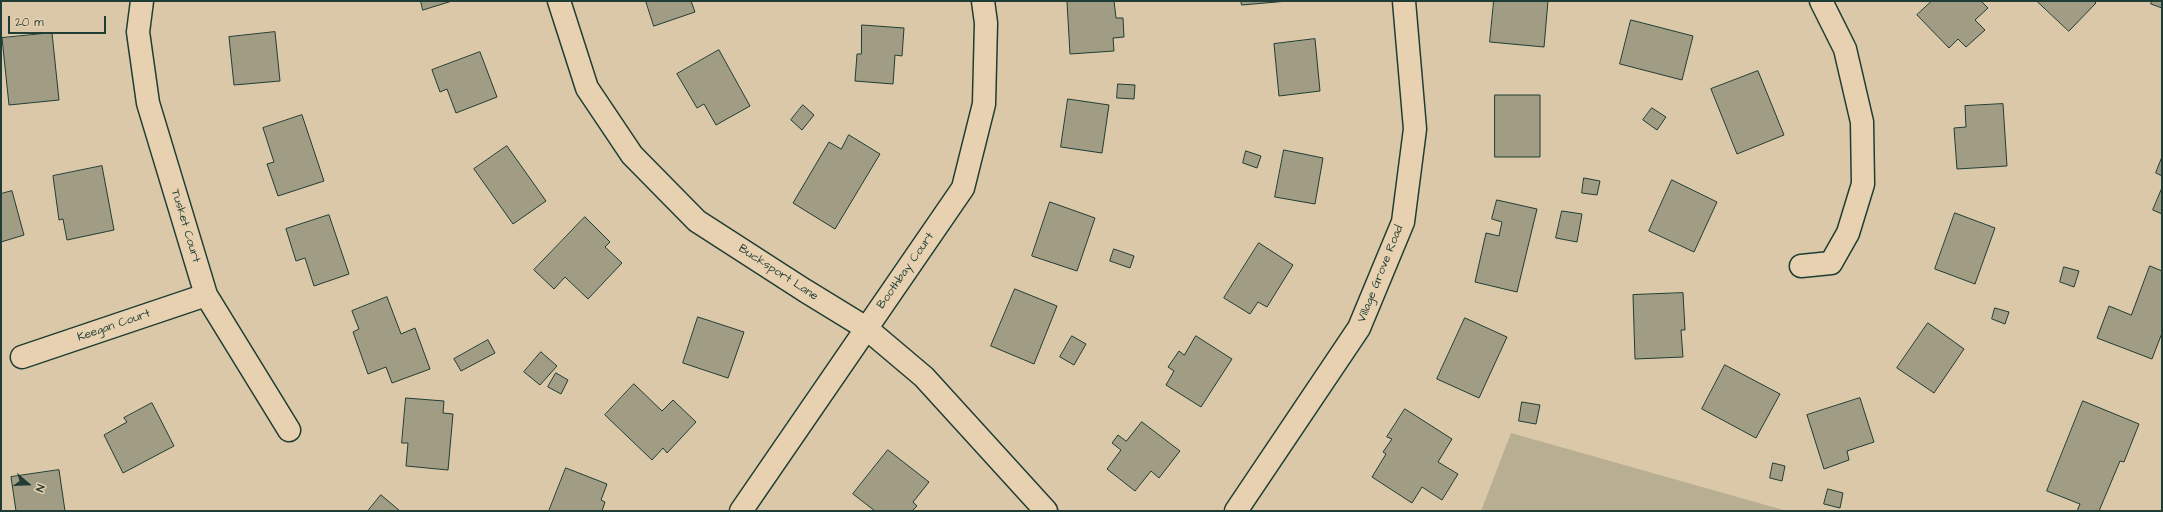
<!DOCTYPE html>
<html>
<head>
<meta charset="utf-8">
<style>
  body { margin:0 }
  #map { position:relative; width:2163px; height:512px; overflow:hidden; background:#dbc8a8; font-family:"Architects Daughter",sans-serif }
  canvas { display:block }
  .frame { position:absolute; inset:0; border:2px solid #1f3d34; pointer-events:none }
  .north { position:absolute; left:8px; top:464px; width:40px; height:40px; -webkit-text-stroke:3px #e7d1b0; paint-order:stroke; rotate:109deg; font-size:11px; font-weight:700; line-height:16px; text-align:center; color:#1f3d34 }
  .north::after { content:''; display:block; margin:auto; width:14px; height:18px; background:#1f3d34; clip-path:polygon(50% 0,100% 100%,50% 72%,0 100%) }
  .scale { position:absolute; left:8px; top:16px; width:98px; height:18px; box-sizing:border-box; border:2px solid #1f3d34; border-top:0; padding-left:5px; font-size:12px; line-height:14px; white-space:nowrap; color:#1f3d34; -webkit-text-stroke:3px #e7d1b0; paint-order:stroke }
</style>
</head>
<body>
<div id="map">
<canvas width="2163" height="512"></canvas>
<div class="frame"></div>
<div class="north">N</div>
<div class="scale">20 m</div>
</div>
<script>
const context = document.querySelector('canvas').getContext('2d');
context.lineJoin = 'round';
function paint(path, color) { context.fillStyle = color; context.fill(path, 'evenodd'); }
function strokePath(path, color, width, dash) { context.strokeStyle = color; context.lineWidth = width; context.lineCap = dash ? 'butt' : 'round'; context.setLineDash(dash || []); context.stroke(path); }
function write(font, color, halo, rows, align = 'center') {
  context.font = font + ' "Architects Daughter",sans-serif'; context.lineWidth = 3; context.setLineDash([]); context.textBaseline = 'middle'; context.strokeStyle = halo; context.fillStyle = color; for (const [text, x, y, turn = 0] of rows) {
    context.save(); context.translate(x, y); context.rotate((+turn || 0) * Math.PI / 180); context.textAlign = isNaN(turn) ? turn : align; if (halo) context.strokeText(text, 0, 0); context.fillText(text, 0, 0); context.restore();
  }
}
paint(new Path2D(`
  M1511,433L1787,511H1481Z`), '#b8af93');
const building = new Path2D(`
  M421,1H452L423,10Z
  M646,1H691L695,12L654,26Z
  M1084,1H1114L1116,18H1123L1124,37L1113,38L1114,51L1070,54L1067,2Z
  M1241,1H1288L1242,5Z
  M1494,1H1548L1544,47L1490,42Z
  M1932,1H1981L1988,8L1975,20L1985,30L1966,47L1958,39L1949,48L1917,15Z
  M2037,1H2094L2096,3L2069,31Z
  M2152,1H2162V8L2151,4Z
  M1631,20L1693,36L1682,80L1620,64Z
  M862,25L904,28L902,56L895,55L893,84L855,81L857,54H861Z
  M275,32L280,81L234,85L229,37Z
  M52,33L59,100L9,105L2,38Z
  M1315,39L1320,91L1279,96L1274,44Z
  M719,50L750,106L716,125L704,104L697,108L677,74Z
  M480,52L497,97L456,113L447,89L440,92L432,70Z
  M1758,71L1784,135L1737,154L1711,89Z
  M1118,84L1135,85L1134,99L1117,98Z
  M1495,95H1540V157H1495Z
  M1068,99L1109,105L1102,153L1061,147Z
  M2003,104L2007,166L1957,169L1954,128L1966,127L1965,106Z
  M803,105L814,115L802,130L791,120Z
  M1652,108L1666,117L1657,130L1643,120Z
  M302,115L324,181L278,196L267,164L274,162L263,128Z
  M849,135L880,154L835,229L793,203L829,142L841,149Z
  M507,146L546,201L513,224L474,169Z
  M1284,150L1323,158L1315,204L1275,197Z
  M1246,151L1261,156L1257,168L1243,163Z
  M2162,157V176L2156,173Z
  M102,166L114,230L67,240L63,219L59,220L53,176Z
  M1584,178L1600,181L1597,195L1582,193Z
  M1672,180L1717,202L1694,252L1649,231Z
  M2162,188V214L2153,210Z
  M12,191L24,235L1,242V194Z
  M1497,200L1537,209L1517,292L1475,282L1486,233L1499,236L1502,222L1492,219Z
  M1050,202L1095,218L1077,271L1032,256Z
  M1562,211L1582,214L1577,242L1556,238Z
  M1955,213L1995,228L1975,284L1935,269Z
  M329,215L349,274L314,286L305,258L296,261L286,229Z
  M585,217L610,242L605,247L622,263L588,299L565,277L554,289L534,270Z
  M1259,243L1293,265L1267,307L1258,302L1250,314L1224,298Z
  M1114,249L1134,256L1130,268L1110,261Z
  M2150,266L2162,271V333L2152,359L2097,338L2109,306L2131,315Z
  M2064,267L2079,271L2074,287L2060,282Z
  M1015,289L1057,306L1034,364L991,346Z
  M1683,293L1685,330H1681L1683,357L1635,359L1633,295Z
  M387,297L401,334L415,328L430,369L392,383L386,367L368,374L353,332L359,329L352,311Z
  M1995,308L2009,312L2005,324L1992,319Z
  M698,317L744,332L728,378L683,363Z
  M1465,318L1507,337L1479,398L1437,379Z
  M1928,323L1964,349L1934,393L1897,368Z
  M1072,336L1086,344L1074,365L1060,357Z
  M1196,336L1232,359L1201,407L1166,385L1174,371L1168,367L1179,351L1184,355Z
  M488,340L495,353L461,371L454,359Z
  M541,352L557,366L540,385L524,372Z
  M1725,365L1780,394L1756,438L1702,409Z
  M556,373L568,380L561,394L548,387Z
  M634,384L662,411L673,400L696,422L667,453L663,448L652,460L605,415Z
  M406,398L444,401L443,413L453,414L448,470L406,466L408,443H402Z
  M1860,398L1874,442L1847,451L1849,460L1824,469L1807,415Z
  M2083,401L2139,424L2124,462L2120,461L2099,511H2077L2080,504L2047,491Z
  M1522,402L1540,405L1536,424L1519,421Z
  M152,403L174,446L123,473L104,435L127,422L124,418Z
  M1405,409L1452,439L1438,462L1458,474L1442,500L1422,487L1412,503L1372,477L1386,454L1383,452L1392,439L1387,437Z
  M1142,422L1180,451L1159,478L1151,471L1135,491L1107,469L1121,450L1112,443L1118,435L1126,441Z
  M888,450L929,482L913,502L917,506L912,511H875L853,494Z
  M1773,463L1785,466L1782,481L1770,478Z
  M566,468L607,484L601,500L605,502L602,511H549Z
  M59,470L65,511H16L11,477Z
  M1828,489L1843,493L1840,508L1824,504Z
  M381,495L400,511H368Z`);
paint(building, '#a19d84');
strokePath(building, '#1f3d34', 1);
const minor = new Path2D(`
  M142,1L138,32L148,103L206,295L289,430
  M559,1L587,88L632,155L697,221L804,290L866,328L924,377L1046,511
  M1801,266L1831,263L1848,233L1863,184L1862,122L1845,49L1821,1
  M22,357L206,295
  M741,511L963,188L984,104L986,23L983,1
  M1236,511L1359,328L1403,222L1415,129L1404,1`);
strokePath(minor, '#1f3d34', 25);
strokePath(minor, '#e7d1b0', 22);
write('12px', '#1f3d34', '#e7d1b0', [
  ["Tusket Court",185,226,73],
  ["Boothbay Court",906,271,-55],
  ["Bucksport Lane",778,273,33],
  ["Village Grove Road",1381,274,-68],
  ["Keegan Court",114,326,-19]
]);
</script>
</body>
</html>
